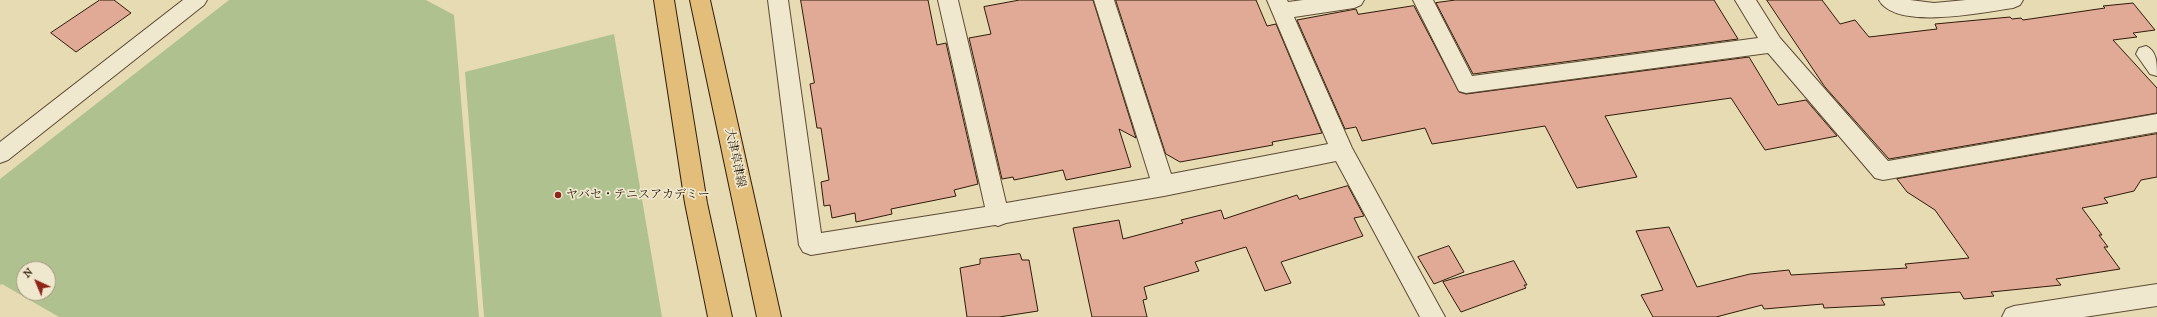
<!DOCTYPE html>
<html>
<head>
<meta charset="utf-8">
<style>
  body { margin:0 }
  #map { position:relative; width:2157px; height:317px; overflow:hidden; background:#e6dbb3; font-family:"IM FELL French Canon",serif }
  canvas { display:block }
  .north { position:absolute; left:16px; top:261px; width:40px; height:40px; box-sizing:border-box; background:#efe8ce; border:1px solid #a2967f; border-radius:50%; rotate:316deg; font-size:11px; font-weight:700; line-height:16px; text-align:center; color:#2f1b09 }
  .north::after { content:''; display:block; margin:auto; width:14px; height:18px; background:#8f2418; clip-path:polygon(50% 0,100% 100%,50% 72%,0 100%) }
</style>
</head>
<body>
<div id="map">
<canvas width="2157" height="317"></canvas>
<div class="north">N</div>
</div>
<script>
const context = document.querySelector('canvas').getContext('2d');
context.lineJoin = 'round';
function paint(path, color) { context.fillStyle = color; context.fill(path, 'evenodd'); }
function strokePath(path, color, width, dash) { context.strokeStyle = color; context.lineWidth = width; context.lineCap = dash ? 'butt' : 'round'; context.setLineDash(dash || []); context.stroke(path); }
function write(font, color, halo, rows, align = 'center') {
  context.font = font + ' "IM FELL French Canon","Noto Serif JP",serif'; context.lineWidth = 3.5; context.setLineDash([]); context.textBaseline = 'middle'; context.strokeStyle = halo; context.fillStyle = color; for (const [text, x, y, turn = 0] of rows) {
    context.save(); context.translate(x, y); context.rotate((+turn || 0) * Math.PI / 180); context.textAlign = isNaN(turn) ? turn : align; if (halo) context.strokeText(text, 0, 0); context.fillText(text, 0, 0); context.restore();
  }
}
paint(new Path2D(`
  M229,0H426L454,15L479,317H59L2,284L0,285V179ZM24,269H48V293H24Z
  M614,34L662,317H484L465,72Z`), '#b0c190');
const building = new Path2D(`
  M100,0H114L131,13L76,52L51,33Z
  M801,0H928L937,45L946,43L978,184L954,190L956,196L891,209L892,214L856,222L855,213L832,218L830,205L824,206L821,182L829,180L821,128H817L810,84L814,83Z
  M1020,0H1093L1136,138L1119,129L1131,167L1066,180L1063,170L1014,180L1013,177L1002,179L969,38L991,34L984,7Z
  M1116,0H1256L1267,26L1276,24L1322,133L1272,142L1273,145L1180,162L1166,154Z
  M1456,0H1714L1738,39L1473,74L1436,3Z
  M1767,0H1822L1840,24L1855,20L1869,37L1937,29L1935,24L2010,17L2012,19L2021,18L2023,20L2105,8L2103,6L2133,3L2155,30L2133,33L2137,37L2113,40L2157,88V113L1889,159L1825,87Z
  M1414,6L1459,92L1466,94L1749,57L1778,105L1806,100L1837,136L1765,150L1731,98L1605,116L1637,177L1577,188L1545,126L1432,144L1425,128L1362,141L1356,127L1345,129L1297,20L1356,9L1358,14Z
  M2157,134V177L2141,180L2134,191L2104,198L2108,203L2082,208L2102,235H2099L2108,247H2104L2120,269L2056,279L2061,285L1991,292L1994,296L1964,299L1960,292L1881,298L1885,305L1824,308L1823,304L1764,309L1762,305L1716,317H1653L1641,295L1663,290L1636,231L1669,227L1697,287L1750,274L1789,270L1791,275L1907,268L1905,264L1969,258L1935,210L1907,192L1897,179Z
  M1348,186L1364,216L1354,218L1363,236L1281,262L1291,283L1265,291L1246,247L1195,262L1199,271L1144,287L1147,299L1143,300L1147,317H1092L1073,228L1119,220L1123,239L1183,223L1181,220L1221,210L1224,219L1297,195L1299,199Z
  M1449,246L1464,272L1434,284L1418,257Z
  M1020,254L1022,260H1029L1038,311L999,317H967L960,268L980,264V259Z
  M1514,261L1527,285H1524L1526,288L1461,312L1443,282Z`);
paint(building, '#e0aa96');
strokePath(building, '#2f1b09', 1);
const minor = new Path2D(`
  M183,0H207L204,5L8,160L0,163V142Z
  M768,0H788L821,233L985,207L938,0H958L1006,203L1150,178L1094,0H1114L1171,174L1328,144L1267,0H1287L1288,2L1303,0H1364L1361,5L1354,8L1294,17L1352,148L1445,317H1420L1336,161L1164,196L1006,223L998,226L995,225L811,255L803,252L799,245Z
  M1413,0H1433L1472,76L1758,38L1735,0H1756L1780,38L1888,161L2157,114V132L1883,180L1875,178L1768,53L1466,93L1459,91Z
  M1879,0H1910L1934,3L1966,0H2023L2020,5L2013,8C1984,12 1896,31 1879,0Z
  M2146,46C2157,51 2157,63 2157,76L2150,74L2136,54L2139,48Z
  M2157,284V306L2084,317H2002L2006,309L2014,306Z`);
const major = new Path2D(`
  M654,0H674L707,203L732,317H708L685,203Z
  M690,0H710L781,317H757Z`);
strokePath(minor, '#5d4b34', 2);
strokePath(major, '#2f1b09', 2);
paint(minor, '#efe8ce');
paint(major, '#e3be7a');
for (const [x, y, r, color] of [
  [558,195,4,"#8f2418"]
]) { const dot = new Path2D(); dot.arc(x, y, r, 0, 2 * Math.PI); context.fillStyle = color; context.fill(dot); strokePath(dot, '#efe8ce', 1.5); }
write('12px', '#2f1b09', '#efe8ce', [
  ["大津草津線",735,158,78]
]);
write('12px', '#2f1b09', '#efe8ce', [
  ["ヤバセ・テニスアカデミー",566,195]
], 'left');
</script>
</body>
</html>
